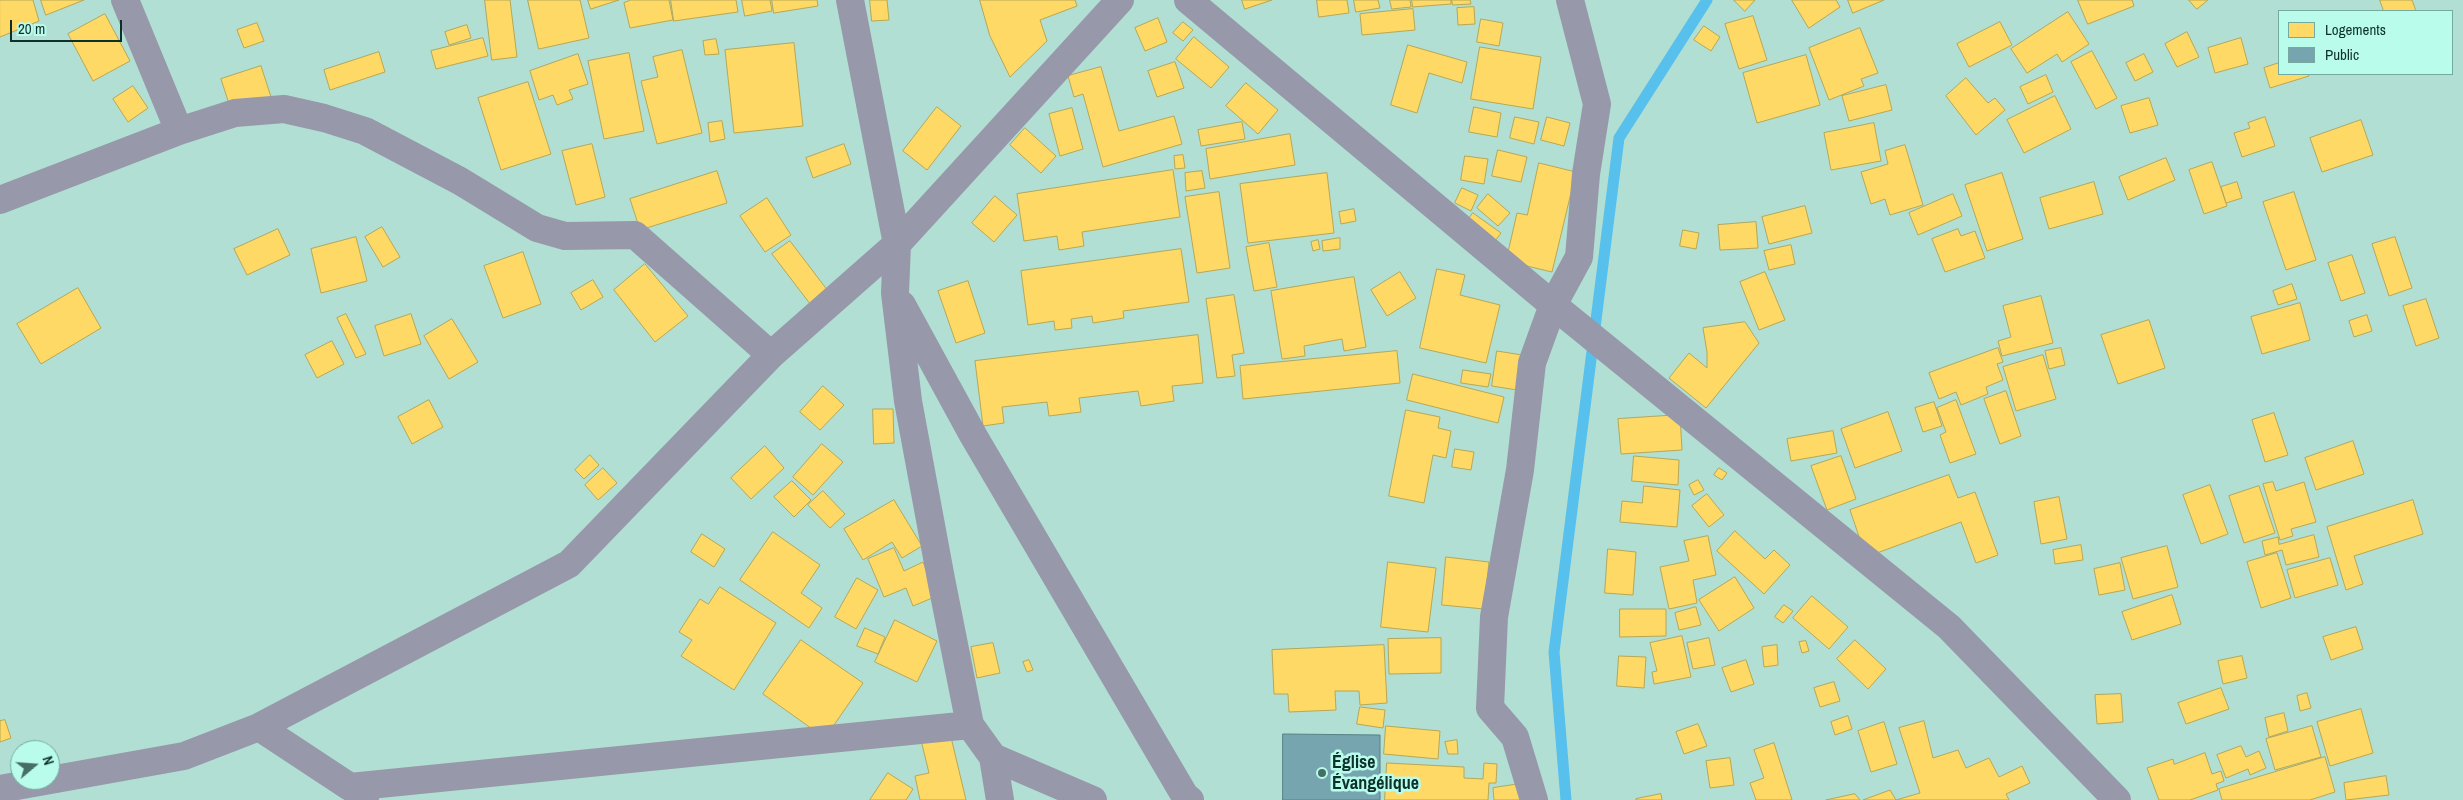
<!DOCTYPE html>
<html>
<head>
<meta charset="utf-8">
<style>
  body { margin:0 }
  #map { position:relative; width:2463px; height:800px; overflow:hidden; background:#b1dfd4; font-family:"Archivo Narrow",sans-serif }
  canvas { display:block }
  .legend { position:absolute; left:2278px; top:10px; width:175px; height:65px; box-sizing:border-box; background:#bafcec; border:1px solid #74ab9e; margin:0; padding:6px 9px; list-style:none; font-size:15px; color:#0c312a }
  .legend li { display:flex; align-items:center; gap:10px; height:25px }
  .legend b { width:25px; border:1px solid #74ab9e }
  .north { position:absolute; left:10px; top:740px; width:50px; height:50px; box-sizing:border-box; background:#bafcec; border:1px solid #74ab9e; border-radius:50%; rotate:72deg; font-size:14px; font-weight:700; line-height:20px; text-align:center; color:#0c312a }
  .north::after { content:''; display:block; margin:auto; width:18px; height:22px; background:#466e66; clip-path:polygon(50% 0,100% 100%,50% 72%,0 100%) }
  .scale { position:absolute; left:10px; top:20px; width:112px; height:22px; box-sizing:border-box; border:2px solid #0c312a; border-top:0; padding-left:6px; font-size:15px; line-height:18px; white-space:nowrap; color:#0c312a; -webkit-text-stroke:4px #bafcec; paint-order:stroke }
</style>
</head>
<body>
<div id="map">
<canvas width="2463" height="800"></canvas>
<ul class="legend">
<li><b style="height:14px;background:#ffd966"></b>Logements</li>
<li><b style="height:14px;background:#76a5af"></b>Public</li>
</ul>
<div class="north">N</div>
<div class="scale">20 m</div>
</div>
<script>
const context = document.querySelector('canvas').getContext('2d');
context.lineJoin = 'round';
function paint(path, color) { context.fillStyle = color; context.fill(path, 'evenodd'); }
function strokePath(path, color, width, dash) { context.strokeStyle = color; context.lineWidth = width; context.lineCap = dash ? 'butt' : 'round'; context.setLineDash(dash || []); context.stroke(path); }
function write(font, color, halo, rows, align = 'center') {
  context.font = font + ' "Archivo Narrow",sans-serif'; context.lineWidth = 5; context.setLineDash([]); context.textBaseline = 'middle'; context.strokeStyle = halo; context.fillStyle = color; for (const [text, x, y, turn = 0] of rows) {
    context.save(); context.translate(x, y); context.rotate((+turn || 0) * Math.PI / 180); context.textAlign = isNaN(turn) ? turn : align; if (halo) context.strokeText(text, 0, 0); context.fillText(text, 0, 0); context.restore();
  }
}
const homes = new Path2D(`
  M0,0H33L39,21L0,37Z
  M41,0H84L46,15Z
  M485,0H510L517,57L492,60Z
  M528,0H580L589,38L539,49Z
  M588,0H619L591,9Z
  M631,0H669L673,20L630,28L624,3Z
  M671,0H736L738,12L674,21Z
  M742,0H770L772,11L745,16Z
  M772,0H817L818,6L774,13Z
  M870,0H887L889,20L872,21Z
  M980,0H1075L1077,6L1040,20L1047,41L1010,77L990,36Z
  M1242,0H1272L1245,9Z
  M1317,0H1347L1349,13L1319,17Z
  M1354,0H1378L1380,8L1356,12Z
  M1390,0H1410L1411,7L1392,9Z
  M1412,0H1451V4L1413,7Z
  M1452,0H1470L1471,4L1453,5Z
  M1734,0H1755L1745,11Z
  M1792,0H1836L1840,7L1809,28Z
  M1848,0H1884L1853,13Z
  M2078,0H2132L2134,6L2088,24Z
  M2189,0H2208L2197,9Z
  M2380,0H2412L2416,11H2384Z
  M1474,7L1475,24L1458,25L1457,8Z
  M1413,9L1415,30L1362,35L1360,14Z
  M2068,12L2089,44L2062,62L2057,54L2027,73L2011,49Z
  M105,14L130,61L93,81L68,34Z
  M1753,16L1767,60L1739,69L1725,24Z
  M1158,18L1167,42L1145,51L1135,28Z
  M1481,19L1503,23L1499,46L1477,42Z
  M1183,22L1193,30L1183,41L1173,33Z
  M2000,22L2012,45L1969,67L1957,44Z
  M257,23L264,41L244,48L237,30Z
  M467,25L471,38L449,45L445,32Z
  M1704,26L1720,37L1711,51L1694,40Z
  M1860,28L1878,73L1861,79L1864,86L1829,100L1809,48Z
  M2187,32L2199,57L2177,67L2165,44Z
  M1194,37L1229,67L1211,88L1176,59Z
  M483,38L488,56L436,69L431,51Z
  M2241,38L2248,64L2215,73L2208,48Z
  M716,39L719,54L705,55L703,41Z
  M794,43L803,126L734,133L725,50Z
  M1408,45L1467,62L1462,83L1429,73L1417,113L1391,105Z
  M1480,47L1541,57L1533,109L1471,99Z
  M682,50L702,133L657,144L641,81L658,77L653,57Z
  M2092,51L2117,98L2096,109L2071,62Z
  M379,52L385,72L330,90L324,70Z
  M629,53L644,131L604,139L588,61Z
  M578,54L588,84L569,90L573,99L557,105L553,95L539,100L530,71Z
  M2144,54L2153,72L2135,81L2126,63Z
  M1806,55L1820,105L1757,123L1743,73Z
  M1175,62L1184,88L1157,97L1148,71Z
  M2279,63V74H2308L2309,76L2270,88L2264,68Z
  M261,66L272,100L232,113L221,79Z
  M1101,67L1119,131L1174,116L1182,144L1103,167L1083,94L1074,97L1068,76Z
  M2046,75L2053,92L2028,104L2020,87Z
  M1966,78L1988,103L1995,98L2005,110L1976,135L1946,96Z
  M528,82L551,154L501,170L478,98Z
  M1246,83L1278,110L1258,134L1226,106Z
  M1886,85L1892,110L1849,121L1842,96Z
  M133,86L148,108L128,122L113,99Z
  M2055,96L2071,129L2024,153L2007,120Z
  M2149,98L2158,125L2130,133L2121,106Z
  M937,107L961,126L927,170L903,151Z
  M1474,107L1501,113L1497,137L1469,132Z
  M1072,108L1083,149L1060,156L1049,114Z
  M1515,117L1539,122L1534,144L1510,138Z
  M1547,117L1570,123L1564,146L1541,140Z
  M2265,117L2275,146L2242,157L2234,133L2250,128L2248,123Z
  M2361,120L2373,155L2322,172L2310,138Z
  M722,121L725,139L710,142L708,123Z
  M1242,122L1245,139L1201,146L1198,130Z
  M1874,123L1881,161L1831,170L1824,133Z
  M1025,128L1056,156L1041,173L1010,145Z
  M1290,134L1295,165L1210,179L1206,149Z
  M592,144L605,197L576,205L562,151Z
  M844,144L851,164L813,178L806,158Z
  M1905,145L1923,205L1890,215L1885,199L1871,204L1861,172L1888,164L1885,151Z
  M1498,150L1527,157L1521,182L1492,176Z
  M1183,155L1185,168L1175,169L1174,156Z
  M1465,156L1488,159L1484,184L1461,180Z
  M2166,158L2175,180L2128,200L2119,177Z
  M2212,162L2227,206L2204,214L2189,170Z
  M1539,163L1576,172L1552,272L1506,261L1517,213L1527,215Z
  M1173,170L1180,217L1082,232L1084,246L1059,250L1057,236L1024,241L1017,194Z
  M717,171L727,203L640,230L630,199Z
  M1202,171L1205,188L1186,191L1185,173Z
  M1327,173L1334,233L1248,243L1240,184Z
  M2002,173L2023,239L1987,251L1965,185Z
  M2094,182L2103,214L2049,229L2040,198Z
  M2237,182L2242,198L2226,203L2221,187Z
  M1462,188L1478,195L1471,211L1455,203Z
  M1219,192L1230,268L1197,273L1185,197Z
  M2294,192L2316,260L2286,270L2263,202Z
  M1488,194L1510,213L1498,226L1477,208Z
  M1953,194L1962,216L1918,235L1909,213Z
  M995,196L1017,215L994,242L972,223Z
  M767,198L791,235L765,252L740,216Z
  M1805,206L1812,233L1769,244L1762,217Z
  M1354,209L1356,221L1341,224L1339,212Z
  M1473,213L1501,233L1492,245L1464,226Z
  M1756,222L1758,248L1720,250L1718,225Z
  M382,227L400,257L383,267L365,237Z
  M278,229L290,255L247,275L234,249Z
  M1958,229L1961,236L1975,231L1985,258L1945,272L1932,239Z
  M1683,230L1699,233L1696,249L1680,246Z
  M356,237L367,281L321,293L311,249Z
  M2395,237L2412,288L2389,296L2372,244Z
  M1340,238V249L1323,251L1322,241Z
  M1318,240L1320,249L1313,251L1311,242Z
  M790,241L828,291L811,305L772,254Z
  M1269,243L1277,287L1254,291L1246,247Z
  M1791,245L1795,264L1769,270L1764,251Z
  M1181,249L1189,302L1123,311L1124,318L1093,323L1092,316L1071,319L1072,328L1055,330L1054,321L1028,325L1021,271Z
  M523,252L541,304L503,318L484,266Z
  M2352,255L2365,293L2341,301L2328,263Z
  M645,264L688,316L655,342L614,290Z
  M1437,269L1465,275L1460,295L1500,305L1486,363L1420,348Z
  M1400,272L1416,298L1387,316L1371,290Z
  M1765,272L1785,320L1759,330L1740,282Z
  M1354,277L1366,347L1344,351L1342,339L1304,346L1305,356L1282,359L1271,291Z
  M593,280L603,297L581,310L571,293Z
  M968,281L985,333L956,343L938,291Z
  M2292,284L2297,299L2278,305L2273,291Z
  M78,288L101,328L41,364L17,324Z
  M1234,295L1244,353L1232,355L1235,376L1217,378L1206,299Z
  M2041,296L2053,343L2002,356L1998,341L2011,337L2003,306Z
  M2426,299L2439,338L2416,346L2403,306Z
  M2300,303L2310,340L2262,354L2251,317Z
  M346,314L366,354L356,358L337,318Z
  M411,314L421,344L384,356L375,326Z
  M2367,315L2372,331L2354,337L2349,321Z
  M452,319L478,362L449,379L424,336Z
  M2149,320L2165,368L2118,384L2101,335Z
  M1745,322L1759,343L1706,408L1669,378L1689,353L1707,368V352L1703,328Z
  M1198,335L1203,383L1172,386L1174,401L1141,406L1138,391L1079,398L1081,412L1049,416L1047,402L1002,407L1004,423L983,426L975,361Z
  M332,341L344,364L317,378L305,355Z
  M1998,348L2003,362L1997,364L2003,380L1986,387L1988,394L1961,405L1956,392L1939,399L1929,373Z
  M2061,348L2065,365L2049,369L2045,351Z
  M1397,351L1400,383L1243,399L1240,366Z
  M1497,351L1522,355L1517,390L1492,386Z
  M2043,355L2056,399L2016,411L2003,367Z
  M1463,370L1491,374L1488,387L1461,383Z
  M1413,374L1504,397L1498,423L1407,400Z
  M823,386L844,405L820,430L800,412Z
  M2006,391L2021,436L2000,444L1984,399Z
  M429,400L443,427L412,444L398,417Z
  M1956,400L1976,454L1950,463L1940,435L1946,432L1937,408Z
  M1934,402L1942,426L1923,432L1915,408Z
  M873,409H893L894,443L874,444Z
  M1406,410L1440,417L1438,428L1451,431L1446,458L1433,455L1424,503L1389,496Z
  M1888,412L1902,451L1855,468L1841,429Z
  M2274,413L2288,455L2265,462L2252,420Z
  M1680,415L1682,450L1621,454L1618,419Z
  M1833,431L1837,453L1791,461L1787,439Z
  M2353,441L2364,474L2316,490L2305,458Z
  M822,444L843,462L813,495L793,477Z
  M765,446L784,468L751,499L731,478Z
  M1455,449L1474,452L1471,470L1452,467Z
  M590,455L599,465L584,479L575,470Z
  M1634,456L1679,460L1678,485L1632,481Z
  M1841,456L1856,499L1827,510L1811,466Z
  M603,468L617,483L598,500L585,485Z
  M1719,468L1727,473L1722,480L1714,475Z
  M1949,475L1958,498L1975,492L1998,555L1976,563L1961,522L1866,557L1850,510Z
  M1698,480L1704,490L1694,495L1689,485Z
  M792,481L811,500L794,517L774,497Z
  M2273,482L2276,491L2304,482L2316,522L2291,529L2293,536L2280,540L2263,484Z
  M2210,485L2228,534L2201,544L2183,495Z
  M1644,486L1680,490L1677,527L1620,522L1622,501L1642,503Z
  M2259,486L2275,533L2244,543L2229,496Z
  M823,491L845,514L830,528L808,505Z
  M1707,494L1724,515L1709,527L1692,506Z
  M2059,497L2067,539L2041,544L2034,502Z
  M894,500L922,546L902,558L892,542L863,560L844,529Z
  M2413,500L2423,534L2354,556L2363,584L2346,590L2327,527Z
  M1735,531L1765,559L1774,550L1790,565L1764,594L1717,551Z
  M773,532L820,565L801,593L822,608L809,628L740,580Z
  M702,534L725,549L714,567L691,552Z
  M2314,535L2319,557L2286,565L2282,550L2265,555L2262,541L2278,537L2279,544Z
  M1708,536L1716,575L1693,580L1697,603L1669,609L1660,567L1689,561L1684,541Z
  M2081,545L2083,560L2055,564L2053,550Z
  M2167,546L2178,587L2133,599L2121,558Z
  M894,548L904,571L923,562L937,596L913,606L906,588L884,597L868,559Z
  M1608,549L1636,552L1633,595L1605,593Z
  M2277,553L2291,598L2261,608L2247,562Z
  M1446,557L1489,562L1484,609L1442,605Z
  M2330,558L2338,585L2295,598L2287,570Z
  M1388,562L1436,568L1428,632L1381,627Z
  M2120,563L2125,590L2099,595L2094,569Z
  M1735,577L1754,608L1719,631L1699,600Z
  M857,578L878,590L856,629L835,617Z
  M720,587L776,623L734,690L681,656L692,640L679,632L700,599L708,604Z
  M2172,595L2181,624L2132,640L2122,612Z
  M1812,596L1848,627L1829,649L1793,618Z
  M1784,605L1793,611L1783,623L1775,617Z
  M1696,607L1701,625L1679,630L1675,613Z
  M1620,609H1666V636L1620,637Z
  M895,620L937,641L917,682L875,662Z
  M2356,627L2363,649L2331,660L2323,637Z
  M865,628L885,637L878,654L857,646Z
  M1682,636L1691,677L1654,684L1652,672L1657,671L1650,643Z
  M1441,638V673L1389,674L1388,639Z
  M1709,638L1715,665L1693,669L1687,643Z
  M801,640L863,683L825,738L763,694Z
  M1855,640L1886,669L1868,689L1837,659Z
  M1806,641L1809,651L1802,653L1799,642Z
  M993,643L1000,673L977,678L971,647Z
  M1384,645L1387,703L1360,705L1359,691H1335L1336,710L1289,712L1288,694H1274L1272,650Z
  M1777,645L1778,665L1764,667L1762,647Z
  M1619,656L1646,657L1644,688L1617,686Z
  M2242,656L2247,678L2223,684L2218,661Z
  M1029,660L1033,670L1027,672L1023,662Z
  M1746,660L1754,684L1731,692L1722,668Z
  M1834,682L1840,701L1820,707L1814,688Z
  M2221,688L2229,709L2186,724L2178,703Z
  M2307,693L2311,708L2300,711L2297,696Z
  M2121,694L2123,722L2097,724L2095,695Z
  M1360,707L1385,710L1383,728L1357,724Z
  M2361,709L2373,753L2330,766L2317,722Z
  M2284,713L2288,731L2269,737L2265,718Z
  M1848,716L1852,729L1835,735L1831,722Z
  M5,720L11,738L0,742V721Z
  M1924,721L1933,758L1958,750L1966,768L1989,758L1999,777L2022,766L2030,783L2006,794L2009,800H1863L1890,790L1896,800L1920,793L1899,728Z
  M1884,722L1897,764L1871,772L1858,731Z
  M1698,724L1707,746L1684,754L1676,732Z
  M1386,726L1440,731L1438,759L1384,754Z
  M2312,726L2321,757L2275,770L2266,739Z
  M950,733L966,800H920L915,776L929,773L921,740Z
  M1457,740L1458,754H1448L1445,742Z
  M1774,743L1792,800H1756L1750,783L1764,778L1754,750Z
  M2241,746L2246,757L2259,751L2266,768L2250,775L2248,769L2226,778L2217,755Z
  M2205,753L2212,774L2221,771L2224,781L2216,784L2218,790L2190,800H2159L2147,768L2173,759L2174,764Z
  M2325,757L2335,792L2310,800H2222L2219,789Z
  M1730,758L1734,785L1710,788L1706,761Z
  M1387,763L1464,767V778L1483,779L1484,763L1497,764L1496,783H1489L1488,800H1385Z
  M888,773L913,789L906,800H870Z
  M2386,776L2389,795L2346,800L2344,783Z
  M1520,784L1522,800H1494L1493,788Z
  M1661,794L1662,800H1636V799Z
  M1855,794L1860,800H1826Z`);
paint(homes, '#ffd966');
strokePath(homes, '#b6a754', 1);
const public = new Path2D(`
  M1283,734L1380,735V800H1283Z`);
paint(public, '#76a5af');
strokePath(public, '#568287', 1);
strokePath(new Path2D(`
  M1566,800L1554,652L1619,138L1707,0`), '#57c0ec', 11);
strokePath(new Path2D(`
  M125,0L179,131
  M850,0L897,244L895,293L908,401L941,579L970,725L993,757L1000,800
  M1188,0L1553,305L1949,627L2117,800
  M0,200L179,131L235,113L284,109L324,118L365,131L460,181L537,228L565,236L635,235L771,355
  M902,305L973,435L1185,796L1190,800
  M259,727L350,787L366,794
  M993,757L1093,800
  M350,787L970,725
  M0,789L184,756L259,727L569,564L771,355L897,244L1120,0
  M1534,800L1515,737L1490,708L1494,617L1520,470L1532,363L1553,305L1579,257L1586,174L1597,104L1570,0`), '#9798a9', 28);
for (const [x, y, r, color] of [
  [1322,773,5,"#466e66"]
]) { const dot = new Path2D(); dot.arc(x, y, r, 0, 2 * Math.PI); context.fillStyle = color; context.fill(dot); strokePath(dot, '#bafcec', 2); }
write('bold 18px', '#0c312a', '#bafcec', [
  ["Église",1332,763],
  ["Évangélique",1332,784]
], 'left');
</script>
</body>
</html>
